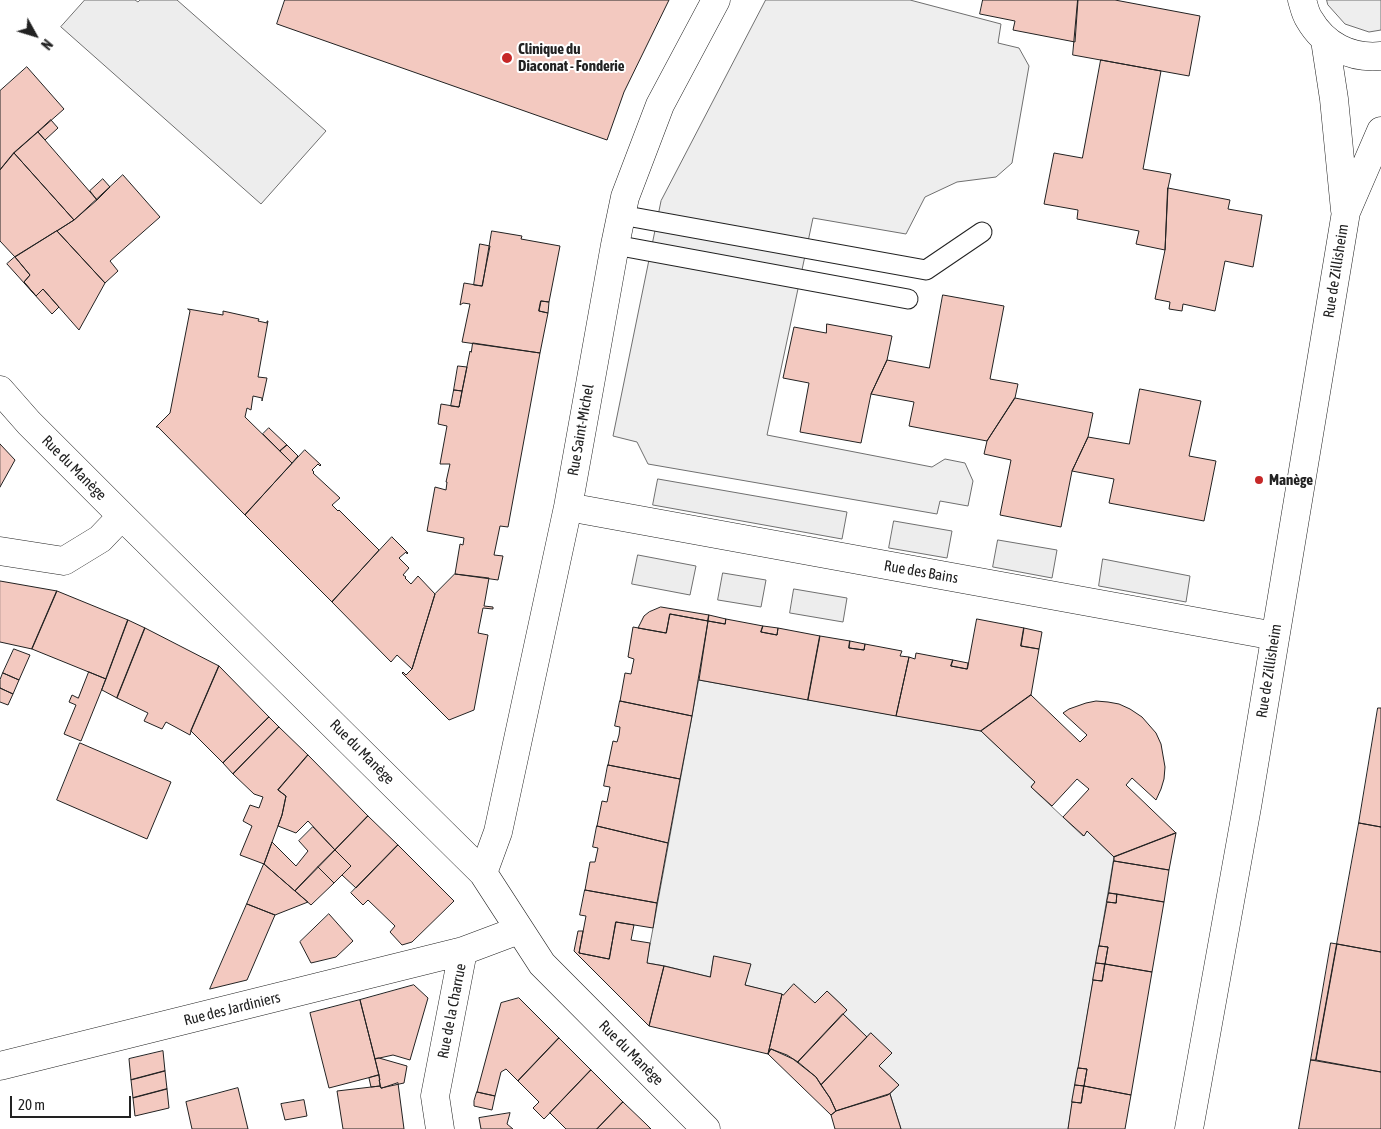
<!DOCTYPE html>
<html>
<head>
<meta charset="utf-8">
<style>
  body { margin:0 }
  #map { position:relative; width:1381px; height:1129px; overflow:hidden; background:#fff; font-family:"Asap Condensed",sans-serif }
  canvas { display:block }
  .north { position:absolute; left:10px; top:10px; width:50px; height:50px; -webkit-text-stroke:4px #fff; paint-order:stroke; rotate:129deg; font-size:14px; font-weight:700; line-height:20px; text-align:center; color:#222 }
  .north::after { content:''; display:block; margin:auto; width:18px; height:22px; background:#222; clip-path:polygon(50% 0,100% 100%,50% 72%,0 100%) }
  .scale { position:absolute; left:10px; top:1096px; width:121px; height:22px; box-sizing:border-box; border:2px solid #222; border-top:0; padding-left:6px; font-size:15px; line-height:18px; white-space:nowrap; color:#222; -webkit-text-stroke:4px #fff; paint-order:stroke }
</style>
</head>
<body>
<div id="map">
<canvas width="1381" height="1129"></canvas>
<div class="north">N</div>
<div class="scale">20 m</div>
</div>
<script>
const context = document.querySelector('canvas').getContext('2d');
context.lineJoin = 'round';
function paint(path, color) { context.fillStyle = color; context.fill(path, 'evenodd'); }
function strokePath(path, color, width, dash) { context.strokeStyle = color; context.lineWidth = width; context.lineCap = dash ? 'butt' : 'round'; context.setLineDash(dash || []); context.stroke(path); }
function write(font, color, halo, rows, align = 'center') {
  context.font = font + ' "Asap Condensed",sans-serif'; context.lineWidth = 4; context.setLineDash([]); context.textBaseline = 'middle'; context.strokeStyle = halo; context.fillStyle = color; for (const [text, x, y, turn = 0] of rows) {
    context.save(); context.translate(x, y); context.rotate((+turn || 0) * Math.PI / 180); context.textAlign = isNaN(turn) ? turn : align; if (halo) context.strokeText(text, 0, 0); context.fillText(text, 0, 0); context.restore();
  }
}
const green = new Path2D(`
  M766,0H910L1001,24L998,43L1019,48L1029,66L1012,163L996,177L957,182L925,197L906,234L813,218L767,435L932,467L945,459L965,463L973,481L968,506L940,501L937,514L648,464L637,442L613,436L661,201Z
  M1327,0H1381V30L1369,32L1345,24L1328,5Z
  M699,680L981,731L1035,782L1031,787L1083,836L1087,831L1114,857L1068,1129H901L890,1094L899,1085L879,1066L891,1053L871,1033L867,1037L843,1014L847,1010L827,991L815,1003L745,985L750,964L714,957L710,977L665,966L647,963Z`);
paint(green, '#eee');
strokePath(green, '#6f6f6f', 1);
const parking = new Path2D(`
  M85,0H135L138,2L140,0H177L326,131L261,204L61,27Z
  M658,479L847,512L842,539L653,505Z
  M894,521L952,531L947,558L889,548Z
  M998,540L1057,550L1052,578L993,567Z
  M638,555L696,566L690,595L632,584Z
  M1103,559L1190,576L1186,602L1099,586Z
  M723,573L766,580L761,607L718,600Z
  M794,589L847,598L843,622L790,613Z`);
paint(parking, '#ededed');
strokePath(parking, '#6f6f6f', 1);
const building = new Path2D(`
  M285,0H669L624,92L607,140L277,24Z
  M983,0H1078L1075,42L1013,30L1015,21L980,14Z
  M1078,0H1115L1200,16L1189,76L1073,55Z
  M1101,60L1161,71L1143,169L1171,174L1168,188L1165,250L1136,244L1139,231L1077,219L1078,210L1044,204L1054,153L1082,158Z
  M27,67L64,109L14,153L0,170V91Z
  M51,120L58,128L45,140L38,132Z
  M38,132L97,200L74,220L14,153Z
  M14,153L74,220L15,257L0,241V170Z
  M123,175L160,217L110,261L118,271L105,283L57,231L74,220Z
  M103,179L110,187L97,200L90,191Z
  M1168,188L1230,200L1228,209L1262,215L1253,267L1225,261L1215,311L1183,304L1182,311L1169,309L1170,302L1155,299L1165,250Z
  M57,231L105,283L79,330L43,289L36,296L24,282L30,275L15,257Z
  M492,231L522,236L521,239L560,246L549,302L541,301L539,311L548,313L540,353L462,342L470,304L463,303L460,305L464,283L482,286Z
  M480,244L490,246L482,286L474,285Z
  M15,257L30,275L24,282L36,296L43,289L59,307L52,314L7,264Z
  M943,295L1004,306L990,379L1018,384L1015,398L987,441L909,426L914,402L871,394L887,360L929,368Z
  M541,301L549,302L548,313L539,311Z
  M188,309L223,315V311L259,319L258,321L267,323V321H268L258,377L267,378L262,401V398L253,396L251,410L247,408L245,417L292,463L245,515L158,427H156L170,413L190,311Z
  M827,324L892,336L887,360L871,394L861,443L800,432L809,383L783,378L794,327L826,333Z
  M473,343L540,353L508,527L500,526L494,555L503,556L498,580L455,574L460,544L463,545L464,538L427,531L435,487L446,490L447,482H446L450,464H440L447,426L438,424L441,404L459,407L470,351L471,352Z
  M458,366L467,367L462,391L454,390Z
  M1140,389L1201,401L1189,456L1216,461L1204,521L1109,503L1114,479L1072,471L1088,437L1129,444Z
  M454,390L462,391L459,407L451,406Z
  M1015,398L1093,413L1088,437L1072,471L1061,527L1000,515L1011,460L984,454L987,441Z
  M269,428L287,445L280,451L263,434Z
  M0,444L15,460L0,487Z
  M287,445L298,456L292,463L280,451Z
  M305,450L321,465L320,466L318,464L312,470L314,472L313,473L340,498L332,505L338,511L339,510L379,550L332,602L245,515Z
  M392,537L408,553L407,554L406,552L399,558L409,568L403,575L406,577L405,578L411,584L418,576L435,594L412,669L397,655L391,662L332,602Z
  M455,574L489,578L484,606L493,607V609L483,608L478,633L488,635L474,710L449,720L402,673L403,672L406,675L412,669L435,594Z
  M0,581L57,591L32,649L0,642Z
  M57,591L128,620L106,679L32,649Z
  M661,607L709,615L708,621L670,614L666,633L638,628L644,616L649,612Z
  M670,614L708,621L692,716L620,701L625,673L631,674L634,659L628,657L633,627L666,633Z
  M709,615L726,619L725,624L708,621Z
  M726,619L763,626L761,632L777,635L778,628L820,636L808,700L699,680L708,621L725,624Z
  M977,619L1024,628L1021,646L1039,649L1031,695L981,731L896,716L909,657L915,659L916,653L953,660L951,666L967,669Z
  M128,620L145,628L117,698L102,690Z
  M763,626L778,628L777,635L761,632Z
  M145,628L219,666L191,731L190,735L166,722L162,729L144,721L148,713L117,698Z
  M1024,628L1042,632L1039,649L1021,646Z
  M820,636L850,641L849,648L864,650L865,644L902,651L900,656L909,657L896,716L808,700Z
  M850,641L865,644L864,650L849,648Z
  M14,649L30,655L19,680L3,673Z
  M953,660L968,663L967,669L951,666Z
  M219,666L269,717L223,763L191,731Z
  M89,672L106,679L81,741L64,734L76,705L69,702L72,695L78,698Z
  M3,673L19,680L13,694L0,688V680Z
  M0,688L13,694L8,705L0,702Z
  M1031,695L1080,742L1087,735L1063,713L1069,709L1086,703L1096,701L1108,702L1119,704L1130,709L1142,717L1156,733L1161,744L1165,767L1164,779L1161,789L1156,800L1132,778L1126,785L1176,833L1114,857L1087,831L1084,836L1063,817L1089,789L1077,779L1052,806L1031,787L1035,782L981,731Z
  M620,701L692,716L680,779L608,765L613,741L617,742L619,735L620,727L615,726Z
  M1378,708H1381V827L1359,823Z
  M269,717L279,727L233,774L223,763Z
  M279,727L308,755L278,790L286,796L282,815L264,864L240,855L252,826L243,821L250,805L259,808L263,797L254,794L233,774Z
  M80,743L171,782L147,839L57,800Z
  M308,755L368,816L335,850L308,821L296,833L278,826L282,815L286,796L278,790Z
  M608,765L680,779L668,843L597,826L602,801L607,802L610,787L604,786Z
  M368,816L398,845L356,888L342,875L351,866L335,850Z
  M1359,823L1381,827V952L1337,944Z
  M597,826L668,843L657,903L585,890L590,862H595L598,848L593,847Z
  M313,827L335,850L295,891L264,864L272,842L296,866L308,851L299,841Z
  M1176,833L1169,870L1114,861V857Z
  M398,845L454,901L412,942L402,945L390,932L395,926L368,900L363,905L351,893Z
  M335,850L351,866L334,883L318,867Z
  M1114,861L1169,870L1164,902L1109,893Z
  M264,864L295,891L308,902L275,915L247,904Z
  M318,867L334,883L311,905L295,891Z
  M585,890L657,903L653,928L616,922L609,959L579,953L586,916L580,915Z
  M1109,893L1117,894L1116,903L1107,902Z
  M1117,894L1164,902L1152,972L1105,964L1108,947L1099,946L1107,902L1116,903Z
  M247,904L275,915L247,980L210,989Z
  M329,914L353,941L336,957L311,963L300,942Z
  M616,922L634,925L631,940L650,943L647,963L664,966L649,1026L574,951L578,931H583L579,953L609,959Z
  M1331,943L1337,944L1316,1060H1311Z
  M1337,944L1381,952V1072L1316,1060Z
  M1099,946L1108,947L1105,964L1096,963Z
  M714,956L751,964L745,985L782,994L768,1054L649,1026L664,966L710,977Z
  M1096,963L1105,964L1102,981L1093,980Z
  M1105,964L1152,972L1131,1095L1084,1086L1087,1069L1078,1068L1093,980L1102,981Z
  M794,984L815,1003L827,991L847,1010L798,1062L787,1055L771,1049L768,1054L782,994L783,995Z
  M414,985L428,998L410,1060L393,1055L375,1059L360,1000Z
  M519,998L559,1038L518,1081L506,1069L501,1072L495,1096L477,1092L501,1003Z
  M360,1000L379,1075L329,1088L310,1013Z
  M843,1014L867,1037L821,1085L816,1077L798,1062Z
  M871,1033L892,1053L879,1066L899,1085L888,1095L836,1111L830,1098L821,1085Z
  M559,1038L591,1070L544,1119L533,1108L539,1102L518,1081Z
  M771,1049L793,1059L816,1077L830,1098L836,1111L831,1115L768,1054Z
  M163,1051L165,1071L131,1080L129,1059Z
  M379,1058L407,1066L404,1083L381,1088L379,1080H380L375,1059Z
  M1311,1060L1381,1072V1129H1299Z
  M1078,1068L1087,1069L1084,1086L1075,1085Z
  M591,1070L623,1102L597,1129H566L550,1113Z
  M165,1071L167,1089L133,1098L131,1080Z
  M379,1075L380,1086L371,1087L369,1078Z
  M398,1083L404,1129H343L337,1091L380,1086L381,1088Z
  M1075,1085L1084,1086L1081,1103L1072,1102Z
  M1084,1086L1131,1095L1125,1129H1068L1072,1102L1081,1103Z
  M238,1088L248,1129H192L186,1102Z
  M167,1089L169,1108L135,1116L133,1098Z
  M477,1092L495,1096L492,1110L474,1106V1101Z
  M890,1094L901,1129H835L831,1115L836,1111Z
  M304,1100L307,1116L285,1120L281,1104Z
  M623,1102L646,1124L651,1129H597Z
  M510,1113L507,1124L513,1129H481L479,1118Z`);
paint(building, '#f3c9c0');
strokePath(building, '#222', 1);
const service = new Path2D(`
  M621,215L926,270L982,232
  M615,245L908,299`);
const minor = new Path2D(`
  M0,390L29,423L122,516L483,873L542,964L706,1129
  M568,507L1275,636
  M0,551L64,561L100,539L122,516
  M483,873L498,832L568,507L615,245L625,197L660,105L716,0
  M0,1066L463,951L519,930
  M440,1129L435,1096L463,951`);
const tertiary = new Path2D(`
  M1302,0C1304,6 1305,13 1309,19C1324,45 1350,59 1381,56
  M1325,40L1334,99L1345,210
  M1189,1129L1247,807L1346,212L1381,131`);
strokePath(service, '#222', 21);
strokePath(minor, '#222', 29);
strokePath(tertiary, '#222', 29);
strokePath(service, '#fff', 19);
strokePath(minor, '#fff', 28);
strokePath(tertiary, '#fff', 28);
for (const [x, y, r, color] of [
  [507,58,6,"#c62828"],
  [1259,480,5,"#c62828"]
]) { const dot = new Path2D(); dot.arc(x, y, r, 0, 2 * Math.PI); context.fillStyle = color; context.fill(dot); strokePath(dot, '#fff', 2); }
write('bold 15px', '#222', '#fff', [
  ["Clinique du",518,49],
  ["Diaconat - Fonderie",518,66],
  ["Manège",1269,480]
], 'left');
write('15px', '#222', '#fff', [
  ["Rue de Zillisheim",1336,271,-81],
  ["Rue Saint-Michel",581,430,-80],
  ["Rue du Manège",74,468,45],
  ["Rue des Bains",921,572,10],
  ["Rue de Zillisheim",1269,671,-81],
  ["Rue du Manège",362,752,45],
  ["Rue des Jardiniers",232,1009,-14],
  ["Rue de la Charrue",452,1011,-79],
  ["Rue du Manège",631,1053,45]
]);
</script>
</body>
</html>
